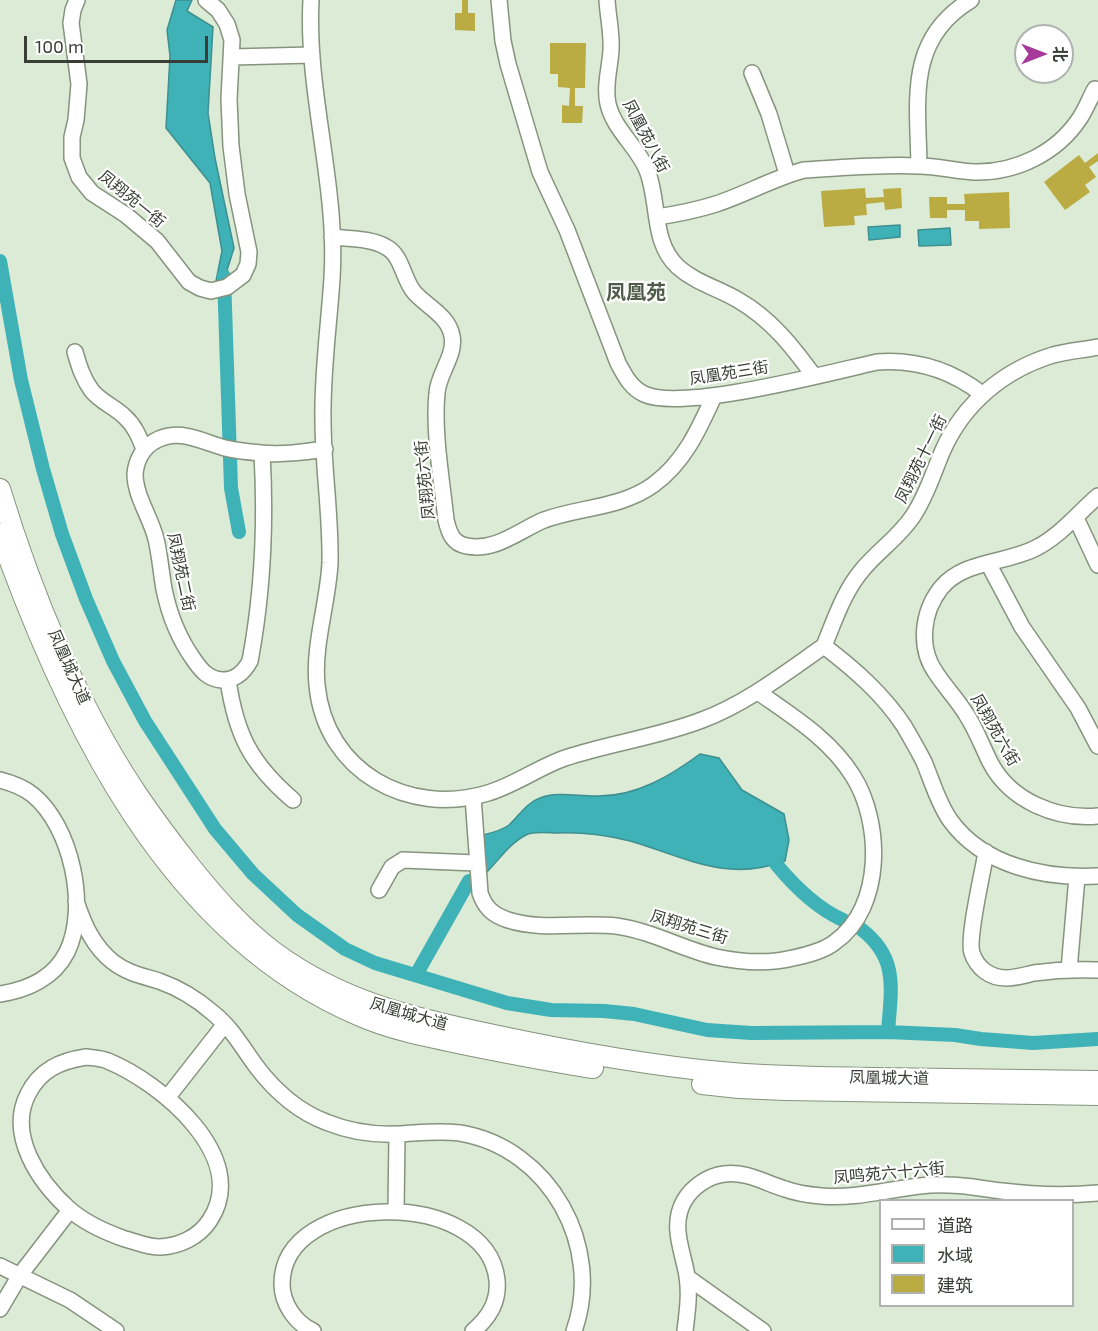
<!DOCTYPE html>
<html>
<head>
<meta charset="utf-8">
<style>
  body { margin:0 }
  #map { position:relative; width:1098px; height:1331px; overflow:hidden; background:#dcebd5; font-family:"Exo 2","Noto Sans SC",sans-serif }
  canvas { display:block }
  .legend { position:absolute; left:879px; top:1199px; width:195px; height:108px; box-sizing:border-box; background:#fff; border:2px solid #afb2ae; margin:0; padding:8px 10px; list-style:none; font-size:18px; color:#383e35 }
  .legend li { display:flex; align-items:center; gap:12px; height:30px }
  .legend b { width:30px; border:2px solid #afb2ae }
  .north { position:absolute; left:1014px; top:24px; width:60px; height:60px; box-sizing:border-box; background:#fff; border:2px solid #afb2ae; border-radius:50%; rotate:90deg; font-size:16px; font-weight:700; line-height:24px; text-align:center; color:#383e35 }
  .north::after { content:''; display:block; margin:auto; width:21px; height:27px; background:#a63a9a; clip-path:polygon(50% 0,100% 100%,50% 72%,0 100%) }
  .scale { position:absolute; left:24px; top:36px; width:184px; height:27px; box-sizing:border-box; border:3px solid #383e35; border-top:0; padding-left:8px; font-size:18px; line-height:21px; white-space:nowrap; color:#383e35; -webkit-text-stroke:4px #fff; paint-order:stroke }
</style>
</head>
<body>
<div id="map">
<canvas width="1098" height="1331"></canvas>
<ul class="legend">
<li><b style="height:8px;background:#fff"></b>道路</li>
<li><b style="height:16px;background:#3fb2b7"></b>水域</li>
<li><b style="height:16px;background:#baac42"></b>建筑</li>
</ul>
<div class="north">北</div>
<div class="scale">100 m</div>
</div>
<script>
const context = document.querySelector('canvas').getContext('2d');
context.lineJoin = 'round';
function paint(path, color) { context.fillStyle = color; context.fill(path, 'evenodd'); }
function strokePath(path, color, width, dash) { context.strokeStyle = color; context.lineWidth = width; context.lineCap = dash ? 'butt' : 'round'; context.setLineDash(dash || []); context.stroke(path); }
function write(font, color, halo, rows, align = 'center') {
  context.font = font + ' "Exo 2","Noto Sans SC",sans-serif'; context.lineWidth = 4.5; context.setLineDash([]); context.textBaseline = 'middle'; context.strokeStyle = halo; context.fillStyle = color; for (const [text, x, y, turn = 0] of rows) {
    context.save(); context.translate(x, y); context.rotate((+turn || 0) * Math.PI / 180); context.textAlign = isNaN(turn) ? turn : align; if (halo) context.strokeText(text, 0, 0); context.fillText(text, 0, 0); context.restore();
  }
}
const water = new Path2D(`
  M176,0H192L187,11L213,27L208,113L215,158L234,248L224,280L215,286L222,251L210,183L166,128L170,56L167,30Z
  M900,225V237L869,240L868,227Z
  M950,228L951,245L919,246L918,230Z
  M700,754L719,758L742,790L784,814L789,840L785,861C725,883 686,857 630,841C606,835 581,832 557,833C548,833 534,831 526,835C510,843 498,861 486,873L483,835C492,833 501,831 509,825C519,816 526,803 540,798C558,791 580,797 599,796C637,796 670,776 700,754Z`);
paint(water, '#3fb2b7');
strokePath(water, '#3d8f90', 1.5);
strokePath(new Path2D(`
  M0,261L21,380L43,469L62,534L86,599L113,661L145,721L215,829L253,874L297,915L345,949L375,963L507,1003L551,1010L604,1011L634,1014L707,1030L751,1033L888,1032L955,1035L981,1039L1033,1043L1098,1039
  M224,276L231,488L239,532
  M776,864C795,887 816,908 843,920
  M861,929C899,958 891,989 888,1032
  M416,975L469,881`), '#3fb2b7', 14);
paint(new Path2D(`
  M462,0H468V13H475V31L455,30V13H462Z
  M550,43H586L585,88H575V106H583L582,123H562V105L569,106L570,88L558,87V74H550Z
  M1098,153V161L1089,167L1096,177L1085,185L1090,192L1065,210L1044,182L1079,155L1085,163Z
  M865,188L866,198L884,197L883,189L901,188L902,208L885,210L884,202L866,204L867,215L854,216L855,225L824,227L821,191Z
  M1009,192L1010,228L979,229V221H965V210H947V218H930L929,197H947V204H965L964,194Z`), '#baac42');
const minor = new Path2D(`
  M77,0L73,10L71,23L79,84L76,120L72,137V158L79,177L92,193L126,215L157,241L189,282L200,288L211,291L227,287L243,275L248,264L249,252L237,194L231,146L229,99L232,40L227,24L218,10L206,0
  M311,0C306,93 338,185 332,278C329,325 322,373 323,420C323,468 331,515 330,563C328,603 313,645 317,685C325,772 409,817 488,793C515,785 539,767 565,758C610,743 658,737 702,720C747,703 785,673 824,646
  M499,0L503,41L508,64L540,172L567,230L618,363C625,376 631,388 644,394C683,412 831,372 877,362C917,359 951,370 982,394
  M607,0C608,17 612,33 611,50C610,68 604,86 608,104C614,130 637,146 647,170C660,203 651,242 678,267C696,283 718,288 738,300C771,319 792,346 814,376
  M232,57L312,55
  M752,73L769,114L787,174
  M919,166C918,100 906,39 971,0
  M657,217C677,214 697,210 716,204C746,194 774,178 804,170C842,168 881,164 919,166C937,166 956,171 974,172C1016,173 1057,153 1080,118C1086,109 1090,98 1095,89
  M332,237C348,239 371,238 386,247C402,255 403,279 414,292C427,307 448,315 452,336C456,355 438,374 437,393C433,432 442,481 446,520C449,533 453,544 467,546C495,552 520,530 544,520C580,507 621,508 653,485C684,463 699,429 714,396
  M75,352C79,366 83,379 92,391C101,402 115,407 125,417C135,426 139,437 144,449
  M262,453C266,524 263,592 250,661C244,672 236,680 222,680C208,679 201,670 194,660C179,639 169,614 164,589C161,572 160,556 156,539C151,518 135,496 135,474C136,461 143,447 155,441C179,427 202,442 225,448C237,451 249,452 261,453C283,455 304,452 325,449
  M1098,496C1077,514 1061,535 1036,548C1005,564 964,560 941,588C922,612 918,648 936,673C945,687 957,699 966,714C976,729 982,746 990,762C1010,801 1057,820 1098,816
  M1076,518L1098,565
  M988,563L1022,627L1078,708L1098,746
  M824,646C835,619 844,591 863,569C879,550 899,537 913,516C927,495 933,473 943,450C964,403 1004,370 1053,355C1068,351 1083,350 1098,347
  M824,646C854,669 883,694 904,726C911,738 918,750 924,762C932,781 938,803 950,820C983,866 1045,879 1098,876
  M228,680C236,735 251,764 293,800
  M0,780C12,783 23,787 33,795C71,826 89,907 67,952C54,978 27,990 0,994
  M473,797L480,893C485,908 493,915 508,920C542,931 581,922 616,926C652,931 682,949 716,957C740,962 769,964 793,958C807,955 824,951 835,942C884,907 882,822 853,776C830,739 792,716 758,692
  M986,852C983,872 967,938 972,953C977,968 990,978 1006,978C1015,978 1025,975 1034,973C1055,970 1076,969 1098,970
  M379,890L392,867L403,860L476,863
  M76,901C84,925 93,946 113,962C127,973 143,976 159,981C179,988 197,999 213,1013C232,1028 242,1047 256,1066C274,1090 297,1111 326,1122C348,1131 372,1135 397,1134C419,1133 438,1130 460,1133C550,1148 604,1247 574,1331
  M1069,970L1077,877
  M86,1057C93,1058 101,1058 108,1061C161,1083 251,1157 210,1220C199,1237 180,1246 160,1247C147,1247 137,1242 125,1239C105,1232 85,1223 69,1209C39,1182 7,1135 28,1094C40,1070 60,1061 86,1057Z
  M167,1098L225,1024
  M396,1211L397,1134
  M0,1266L70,1300L116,1331
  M687,1277L763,1331
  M0,1309L20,1275L70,1210
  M313,1331C295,1323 282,1303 282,1284C282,1190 487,1187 497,1280C499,1301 489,1318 473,1331
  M685,1331C687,1313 690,1295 687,1276C683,1251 670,1226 684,1201C692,1187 708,1176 724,1174C746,1171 765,1183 785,1189C796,1193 810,1195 821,1196C864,1200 905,1183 948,1185C966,1185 984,1189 1002,1191C1034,1195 1066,1196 1098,1193`);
const major = new Path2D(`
  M0,489C31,591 77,705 137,794C154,819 172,843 191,867C216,898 242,928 274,952C342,1002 413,1018 494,1035C569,1051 645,1065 721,1072C772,1077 823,1077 875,1078C949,1079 1024,1080 1098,1081
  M0,534C66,719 167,934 358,1015C394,1031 434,1038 472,1046C512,1054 552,1062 593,1068
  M702,1084L739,1088L785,1090L1098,1095`);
strokePath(minor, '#86937e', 18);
strokePath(major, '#86937e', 22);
strokePath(minor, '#fff', 15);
strokePath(major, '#fff', 20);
write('16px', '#383e35', '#fff', [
  ["凤凰苑八街",646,136,62],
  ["凤翔苑一街",132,199,39],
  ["凤凰苑三街",729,373,-9],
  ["凤翔苑十一街",921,459,-64],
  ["凤翔苑六街",425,480,-96],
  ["凤翔苑二街",181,572,78],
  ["凤凰城大道",69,667,66],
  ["凤翔苑六街",995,730,60],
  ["凤翔苑三街",689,927,17],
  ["凤凰城大道",409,1014,16],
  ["凤凰城大道",889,1078,1],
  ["凤鸣苑六十六街",889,1173,-5]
]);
write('bold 20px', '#505c49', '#fff', [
  ["凤凰苑",636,292]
]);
</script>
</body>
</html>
